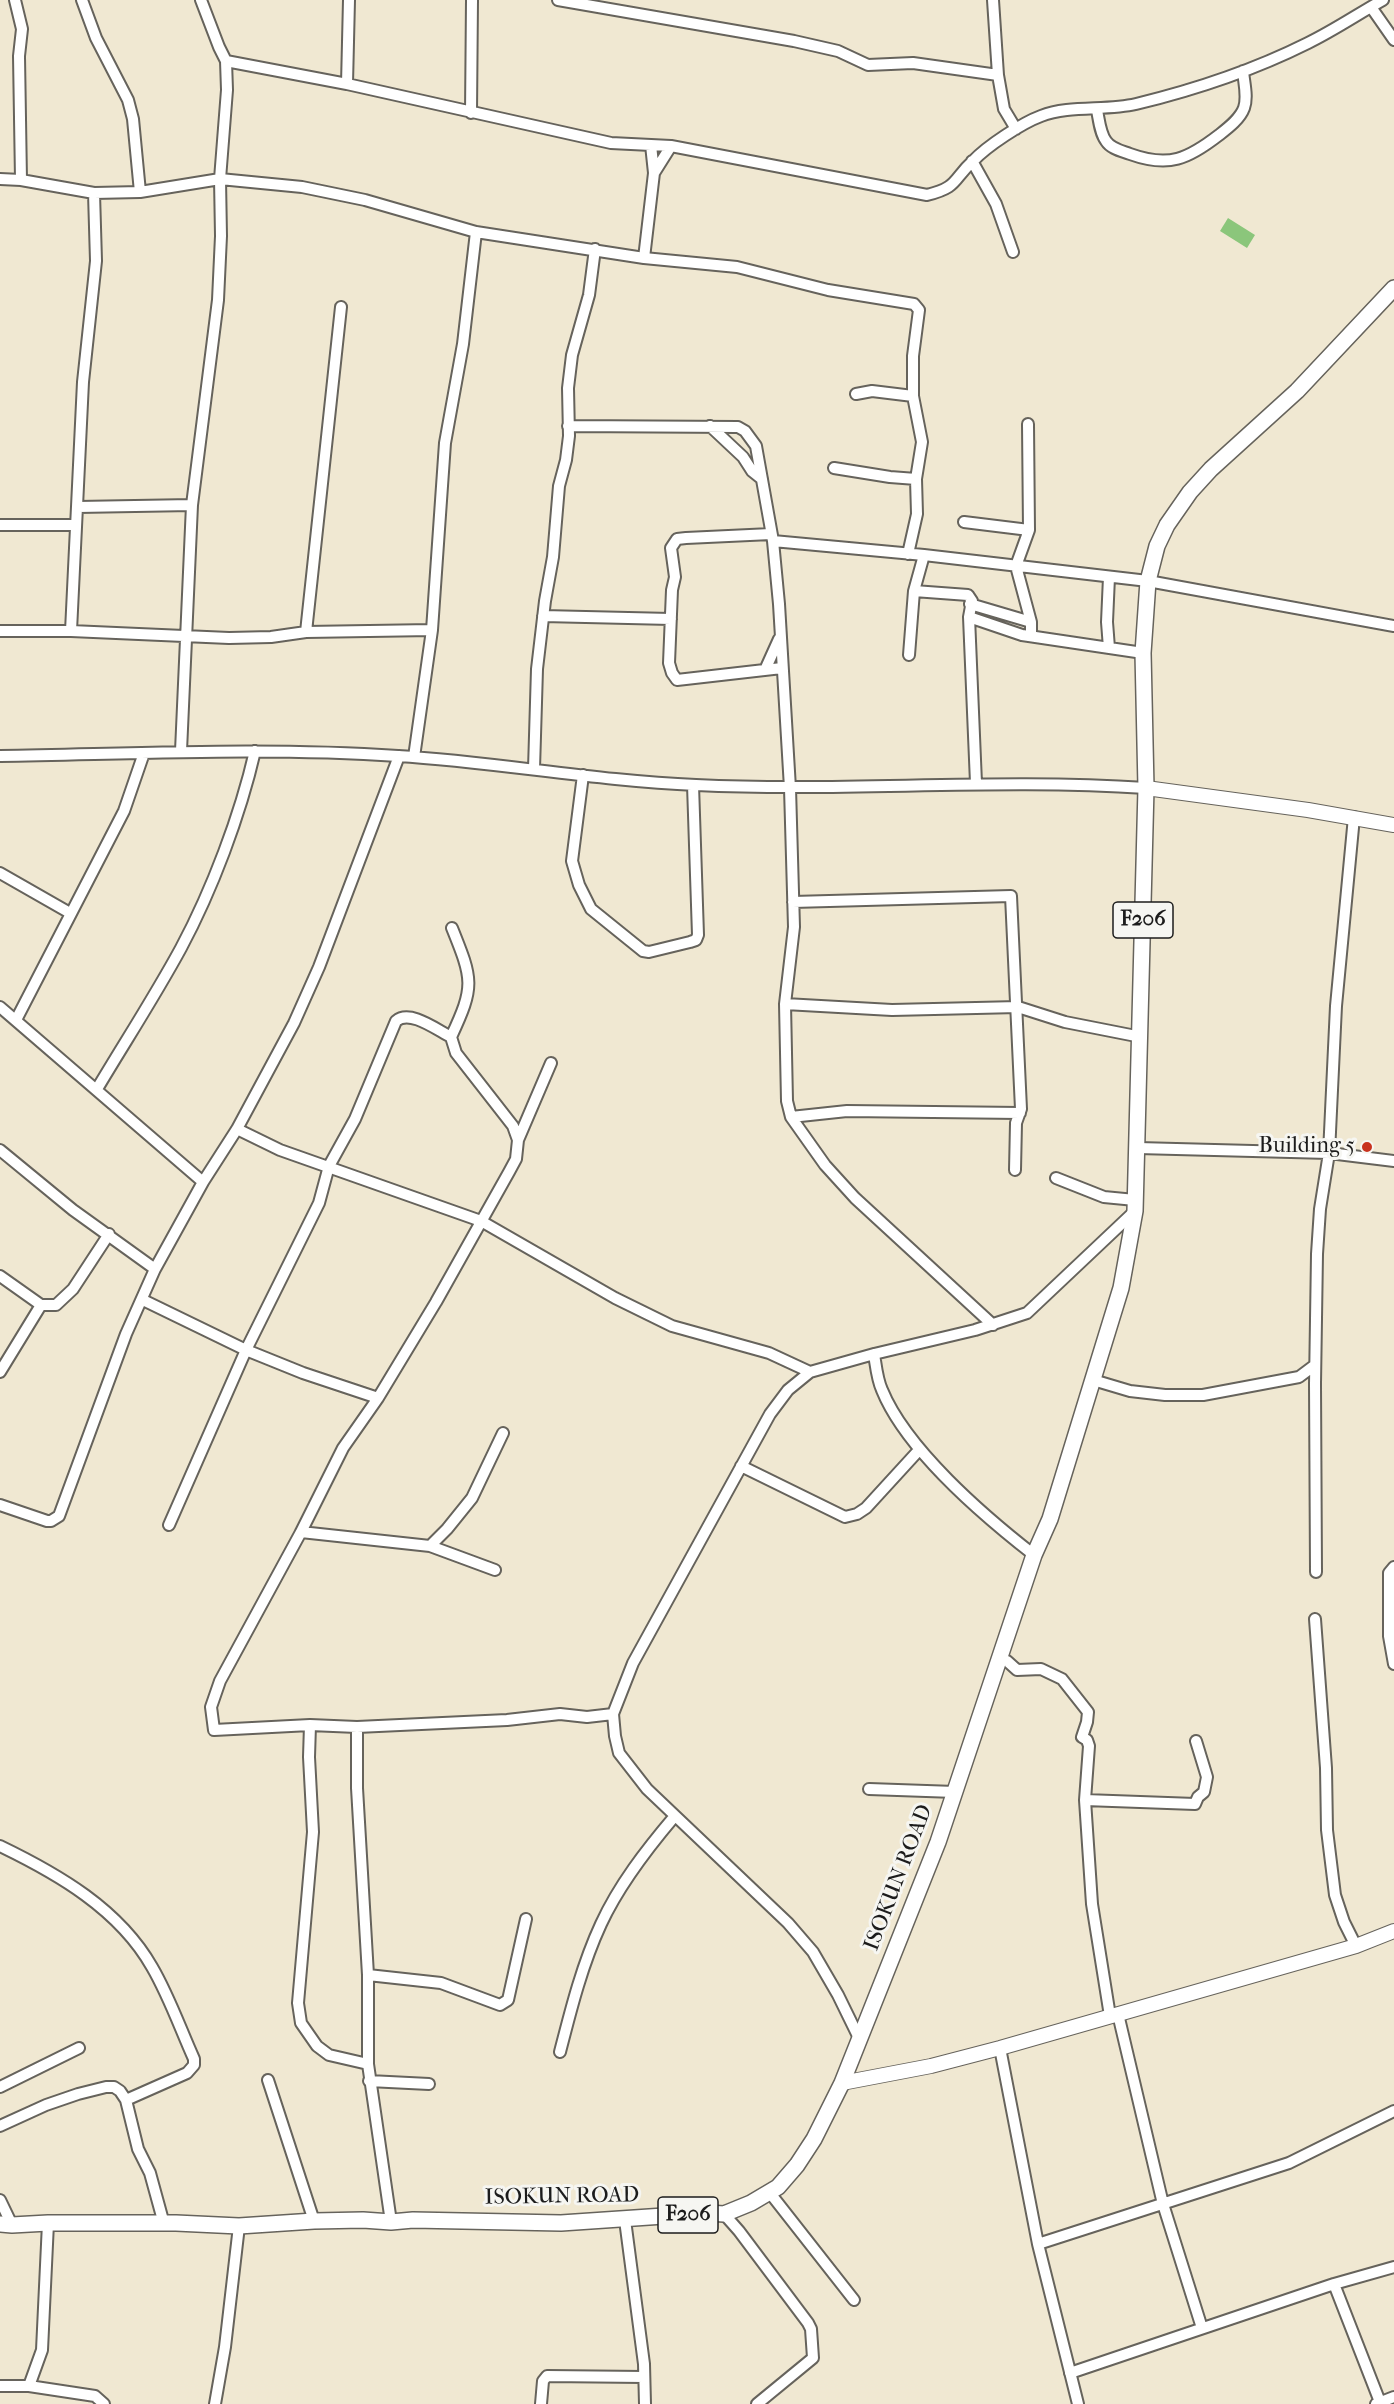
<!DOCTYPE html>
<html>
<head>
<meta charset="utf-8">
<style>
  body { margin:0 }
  canvas { display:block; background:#f0e8d2 }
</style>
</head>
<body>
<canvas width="1394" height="2404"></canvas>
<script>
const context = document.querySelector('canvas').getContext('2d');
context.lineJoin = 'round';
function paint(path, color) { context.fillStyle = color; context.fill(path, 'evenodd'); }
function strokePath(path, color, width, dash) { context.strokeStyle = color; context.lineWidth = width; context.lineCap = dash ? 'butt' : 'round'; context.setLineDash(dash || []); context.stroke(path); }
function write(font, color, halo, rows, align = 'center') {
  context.font = font + ' "IM FELL French Canon",serif'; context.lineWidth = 6; context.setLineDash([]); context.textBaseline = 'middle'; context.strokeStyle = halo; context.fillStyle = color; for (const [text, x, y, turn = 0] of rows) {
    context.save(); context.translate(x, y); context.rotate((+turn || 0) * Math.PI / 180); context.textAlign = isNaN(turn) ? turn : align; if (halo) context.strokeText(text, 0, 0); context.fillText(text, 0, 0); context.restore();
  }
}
paint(new Path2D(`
  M1228,218L1255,235L1247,248L1220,231Z`), '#8bc67b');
const street = new Path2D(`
  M15,0L22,29L19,56L21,180
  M82,0L96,38L128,100L133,119L140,192
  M558,0L794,41L838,51L868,65L913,63L998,75
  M993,0L998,75L1004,109L1016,129
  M1371,7L1394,40
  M226,61L347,84L611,143L671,146L927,195C959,187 952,180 973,161C987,146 1022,123 1041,116C1069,105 1106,111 1136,104C1194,90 1254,70 1308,43C1333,31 1358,14 1383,0
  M347,84L349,0
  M1097,110C1099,120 1100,133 1106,141C1111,149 1122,151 1130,154C1169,168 1188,159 1219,135C1228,128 1240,119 1244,108C1248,97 1244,83 1243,71
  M471,113L472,0
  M972,161L996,204L1013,252
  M654,173L671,146
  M0,179L21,180L94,193L140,192L220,179L302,187L365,200L476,232L644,258L737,267L828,290L914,304L919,310L913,356V396L922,442L916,479L917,514L908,554
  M644,258L654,173L651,145
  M856,394L872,391L913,396
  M1028,424L1029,530L1016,566L1031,622V636
  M568,426L738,427L745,431L756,446L773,541L779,604L790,788L794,927L785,1004L787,1101L791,1117L825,1165L855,1198L993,1325
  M710,426L743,457L752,471L762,479
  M834,468L890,477L916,479
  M78,507L192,505
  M964,522L1029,530
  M0,525H76
  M771,534L686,538L677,539L671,548L675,577L672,590L669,663L672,673L677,680L782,668
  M773,541L924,555L1148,581L1394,626
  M914,591L968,595L972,601L969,617L976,783
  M970,604L1031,622
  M543,616L671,619
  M969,617L1022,635L1143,653
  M0,631H71L229,638L271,637L306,632L432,630
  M71,631L83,382L96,261L94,193
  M306,632L341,307
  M1109,648L1107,622L1109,577
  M909,655L914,591L924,555
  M765,670L779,639
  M181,751L192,505L218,300L221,236L220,179L227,90L226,61L219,47L201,0
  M0,756C132,754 265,747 398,756C497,762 596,781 696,785C846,792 996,778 1146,788
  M414,757L432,630L445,443L463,344L476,232
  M534,769L537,669L545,601L553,557L559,486L566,460L569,436L568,388L572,355L589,295L595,249
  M583,775L572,861L579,885L591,909L643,951L649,952L690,942L696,940L698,935L693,785
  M0,873L70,913
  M793,902L1011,896L1021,1109L1016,1123L1015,1170
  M452,928C473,980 475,986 451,1037L456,1053L513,1126L518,1140
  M785,1004L892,1010L1018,1007L1065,1022L1141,1037
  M0,1007L203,1182
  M16,1020L124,811L144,753
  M551,1063L518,1140L516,1159L509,1172L436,1302L378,1398L343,1448L301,1532L220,1681L211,1707L214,1730L310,1725L357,1727L507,1720L560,1714L587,1717L613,1714
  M97,1089C125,1042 155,996 181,948C212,890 240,816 255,751
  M791,1117L847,1111L1020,1113
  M237,1129L280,1150L481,1221L615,1298L672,1326L769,1353L810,1372
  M1138,1148L1329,1153L1394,1161
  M0,1150L73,1210L155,1269
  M1056,1178L1104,1197L1135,1200
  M0,1276L41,1305H56L73,1289L109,1234
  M143,1300L246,1350L303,1373L378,1398
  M874,1354C876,1366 877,1379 882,1390C906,1449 984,1516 1034,1555
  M0,1372L41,1305
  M1093,1380L1130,1391L1165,1395H1203L1299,1377L1315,1365
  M741,1466L845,1517L857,1514L866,1508L920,1449
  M0,1505L47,1521H51L59,1516L126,1334L155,1269L203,1182L237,1129L294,1023L319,967L399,756
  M169,1525L246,1350L319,1203L329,1166L355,1119L396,1021C410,1009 437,1030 451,1037
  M301,1532L430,1546L495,1570
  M430,1546L447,1529L472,1498L503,1433
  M1394,1567L1389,1573V1636L1394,1664
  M1316,1572L1315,1384L1317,1254L1320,1209L1329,1153L1336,1006L1354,817
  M1315,1619L1326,1768L1327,1830L1335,1895L1344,1922L1356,1946
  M1000,1660L1007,1661L1017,1670L1041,1669L1062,1679L1088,1712L1087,1722L1082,1737L1087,1740L1089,1746L1085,1800L1092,1904L1110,2016
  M310,1725L309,1757L313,1832L298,2003L301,2023L317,2046L329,2055L368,2064
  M357,1727V1788L368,1975V2064L391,2222
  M869,1789L955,1792
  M1085,1800L1195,1804L1198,1797L1204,1792L1207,1777L1196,1741
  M0,1846C58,1874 119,1909 152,1967C169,1996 180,2028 194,2059V2065L187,2073L126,2100
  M368,1975L441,1983L500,2005L508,2000L526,1919
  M1118,2014L1163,2204L1202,2328
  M860,2040L838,1995L813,1952L788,1923L647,1789L619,1753L615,1736L613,1714L633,1663L770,1414L788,1390L810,1372L874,1354L975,1330L1027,1313L1135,1211
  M1000,2048L1038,2244L1078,2404
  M560,2052C571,2009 582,1965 601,1924C619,1885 646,1850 674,1817
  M268,2080L314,2221
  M369,2081L429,2084
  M0,2087L79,2048
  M0,2126L46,2105L78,2094L106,2087H114L120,2091L126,2100L138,2149L150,2173L164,2224
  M770,2193L854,2300
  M0,2200L12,2225
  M724,2214L739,2231L808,2323L811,2329L813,2358L757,2404
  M625,2220L644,2364L645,2404
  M48,2223L42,2350L29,2386L95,2396L104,2404
  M1038,2244L1289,2163L1394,2111
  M1334,2284L1380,2402
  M1070,2373L1334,2284L1394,2267
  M0,2386H29
  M215,2404L225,2347L239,2226
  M541,2404L543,2381L547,2376L644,2377
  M1376,2404L1394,2397`);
const secondary = new Path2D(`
  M1146,788L1308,810L1394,825
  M842,2083L931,2066L1000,2048L1356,1946L1394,1931`);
const primary = new Path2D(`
  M0,2224L12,2225L48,2223H176L239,2226L314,2221L363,2220L391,2222L413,2220L561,2223L708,2213L724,2214L751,2203L778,2187L797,2165L814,2139L842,2083L938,1842L1034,1555L1050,1519L1121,1288L1135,1211L1146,788L1143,653L1148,581L1157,546L1167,525L1190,492L1211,469L1297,391L1394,288`);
strokePath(street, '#66635c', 14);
strokePath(secondary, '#66635c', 16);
strokePath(primary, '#66635c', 18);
strokePath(street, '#fff', 10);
strokePath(secondary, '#fff', 14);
strokePath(primary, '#fff', 15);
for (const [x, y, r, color] of [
  [1367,1147,6,"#c8321e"]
]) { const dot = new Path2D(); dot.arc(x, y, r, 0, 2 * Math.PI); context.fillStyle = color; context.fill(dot); strokePath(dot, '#f6f6f2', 2); }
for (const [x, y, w] of [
  [1143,920,60],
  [688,2215,60]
]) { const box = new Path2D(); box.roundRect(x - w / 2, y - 18, w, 36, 4.5); context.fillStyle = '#f6f6f2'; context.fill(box); strokePath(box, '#1c1c1c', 1.5); }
write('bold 21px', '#1c1c1c', null, [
  ["F206",1143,920],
  ["F206",688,2215]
]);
write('22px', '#1c1c1c', '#f6f6f2', [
  ["Building 5",1355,1147]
], 'right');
write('22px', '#1c1c1c', '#f6f6f2', [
  ["ISOKUN ROAD",899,1878,-69],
  ["ISOKUN ROAD",562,2197,-1]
]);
</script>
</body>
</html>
